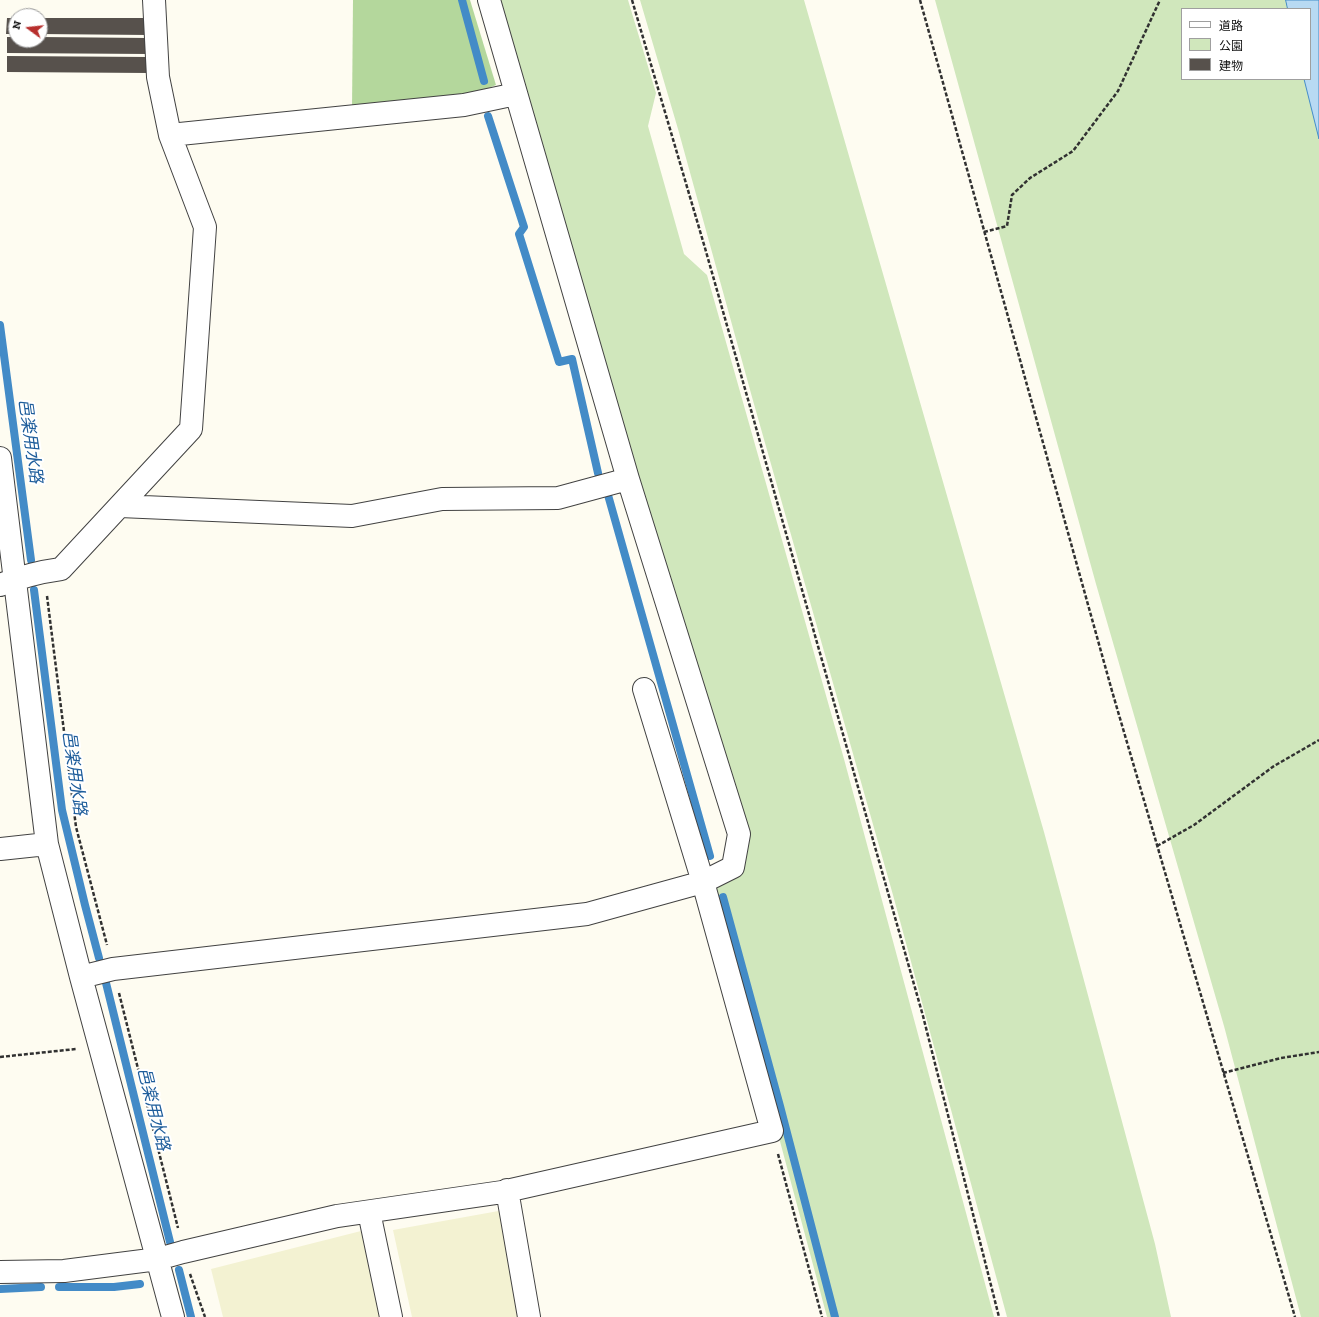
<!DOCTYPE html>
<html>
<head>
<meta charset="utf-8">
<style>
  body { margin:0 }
  #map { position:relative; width:1319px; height:1317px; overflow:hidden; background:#fefcf1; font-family:"Zilla Slab","Noto Sans JP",serif }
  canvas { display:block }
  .legend { position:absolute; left:1181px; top:8px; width:130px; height:72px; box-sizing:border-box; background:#fff; border:1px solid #9f9f9f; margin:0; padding:5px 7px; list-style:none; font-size:12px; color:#0f0f0f }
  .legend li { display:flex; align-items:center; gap:8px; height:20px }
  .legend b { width:20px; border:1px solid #9f9f9f }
  .north { position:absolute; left:8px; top:8px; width:40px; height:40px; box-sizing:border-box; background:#fff; border:1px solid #9f9f9f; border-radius:50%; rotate:285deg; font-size:11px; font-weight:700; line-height:16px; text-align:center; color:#0f0f0f }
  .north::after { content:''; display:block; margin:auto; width:14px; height:18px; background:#b82f2d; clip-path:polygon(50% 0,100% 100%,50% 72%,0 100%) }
</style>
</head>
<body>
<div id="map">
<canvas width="1319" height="1317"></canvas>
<ul class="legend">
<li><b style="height:5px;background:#fff"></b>道路</li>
<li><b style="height:11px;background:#d0e7bc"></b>公園</li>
<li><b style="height:11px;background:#57514c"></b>建物</li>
</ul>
<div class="north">N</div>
</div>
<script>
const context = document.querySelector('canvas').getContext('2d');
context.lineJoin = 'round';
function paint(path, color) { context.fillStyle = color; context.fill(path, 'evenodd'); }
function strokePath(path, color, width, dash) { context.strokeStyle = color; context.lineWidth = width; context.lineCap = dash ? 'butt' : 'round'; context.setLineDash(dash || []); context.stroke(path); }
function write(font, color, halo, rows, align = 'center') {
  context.font = font + ' "Zilla Slab","Noto Sans JP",serif'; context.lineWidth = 4; context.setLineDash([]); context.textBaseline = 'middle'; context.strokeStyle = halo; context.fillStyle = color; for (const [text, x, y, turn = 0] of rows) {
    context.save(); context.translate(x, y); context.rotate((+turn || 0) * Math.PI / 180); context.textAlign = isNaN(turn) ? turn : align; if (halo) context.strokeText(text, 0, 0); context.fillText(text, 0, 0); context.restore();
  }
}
paint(new Path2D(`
  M504,1210L522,1317H412L393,1230Z
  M361,1231L381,1317H223L211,1269Z`), '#f3f2d2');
paint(new Path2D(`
  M493,0H628L656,93L648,126L684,254L707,275L844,759L994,1317H827L713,891L737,867Z
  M640,0H804L1044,832L1155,1244L1171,1317H1007L893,895L752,397L678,129Z
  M935,0H1286L1288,9H1182V79H1304L1319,139V1317H1301L1224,1026L1096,584Z`), '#d0e7bc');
paint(new Path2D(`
  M353,0H470L496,85L463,98L352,110Z`), '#b4d79c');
const water = new Path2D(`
  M1286,0H1319V139L1304,79H1310V9H1288Z`);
paint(water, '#b8daf3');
strokePath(water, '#438bc7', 1);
strokePath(new Path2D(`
  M462,0L484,81
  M488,116L524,227L519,234L559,362L572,359L598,473
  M0,325L31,560
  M608,495L710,856
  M34,590L62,810L85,905L99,958
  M723,897L780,1106L835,1317
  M106,983L170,1242
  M179,1270L191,1317
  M59,1287H114L140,1284
  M0,1289L41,1287`), '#438bc7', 8);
paint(new Path2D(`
  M7,18H16V34H6Z
  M40,18H148V35L40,34Z
  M7,37H16V40H40V37L148,38V54L7,53Z
  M7,56L148,57V73L7,72Z`), '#57514c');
const minor = new Path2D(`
  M170,135L464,105L516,94
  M0,458L47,844L81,977L173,1317
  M120,506L352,516L442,499L558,498L628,479
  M0,585C20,577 39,572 61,569L191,429L205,227L170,135L158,77L154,0
  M0,849L47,844
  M81,977L113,969L587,914L703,882L733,867L739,834L628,479L489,0
  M507,1190L529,1317
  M369,1212L391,1317
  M0,1272L64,1271L158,1259L183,1252L337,1216L502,1192L772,1131L703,882L644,689`);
strokePath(minor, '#424242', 24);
strokePath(new Path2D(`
  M632,0L705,248L923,1016L999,1317
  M920,0L1112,691L1295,1317
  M984,232L1007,226L1012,195L1030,178L1073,151L1118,91L1160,0
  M47,596L76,827L107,945
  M1157,846L1194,825L1274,766L1319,740
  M119,993L178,1228
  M0,1057L76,1049
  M1223,1073L1281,1058L1319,1052
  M778,1154L822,1317
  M190,1274L205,1317`), '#313131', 2.5, [4, 2]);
strokePath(minor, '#fff', 22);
write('italic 17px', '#1e5d9b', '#fff', [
  ["邑楽用水路",30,441,82],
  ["邑楽用水路",74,773,82],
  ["邑楽用水路",153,1109,76]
]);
</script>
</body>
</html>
